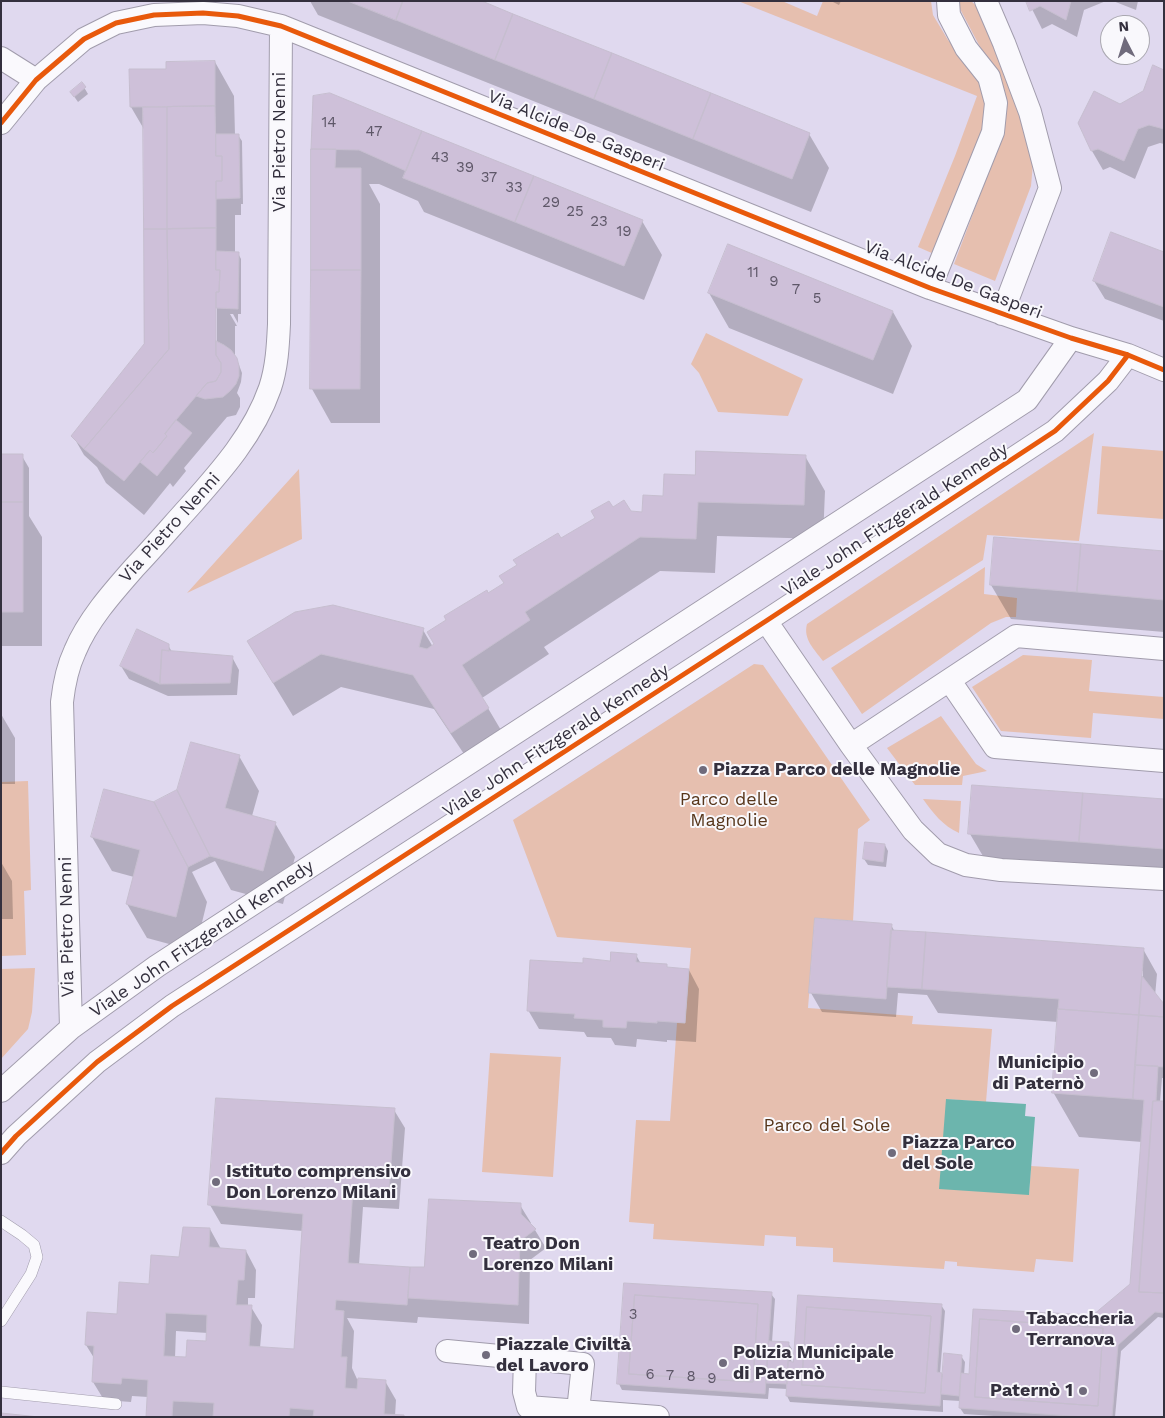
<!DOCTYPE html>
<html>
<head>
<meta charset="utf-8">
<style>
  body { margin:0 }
  #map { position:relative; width:1165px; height:1418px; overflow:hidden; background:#e0d9ef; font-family:"Work Sans",sans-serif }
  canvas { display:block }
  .frame { position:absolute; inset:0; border:2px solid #34303e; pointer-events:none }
  .north { position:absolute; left:1100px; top:15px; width:50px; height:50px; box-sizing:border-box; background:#f9f8fc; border:1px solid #aaa8b0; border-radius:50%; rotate:355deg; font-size:14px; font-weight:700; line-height:20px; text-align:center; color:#34303e }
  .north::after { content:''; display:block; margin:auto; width:18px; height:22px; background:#706b7c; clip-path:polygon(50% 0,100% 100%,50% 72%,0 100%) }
</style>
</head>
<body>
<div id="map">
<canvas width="1165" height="1418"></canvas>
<div class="frame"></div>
<div class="north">N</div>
</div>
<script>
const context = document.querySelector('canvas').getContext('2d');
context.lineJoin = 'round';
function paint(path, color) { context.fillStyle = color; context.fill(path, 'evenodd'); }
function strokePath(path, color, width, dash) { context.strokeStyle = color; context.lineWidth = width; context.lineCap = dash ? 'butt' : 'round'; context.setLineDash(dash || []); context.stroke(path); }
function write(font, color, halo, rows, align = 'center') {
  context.font = font + ' "Work Sans",sans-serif'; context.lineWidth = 4; context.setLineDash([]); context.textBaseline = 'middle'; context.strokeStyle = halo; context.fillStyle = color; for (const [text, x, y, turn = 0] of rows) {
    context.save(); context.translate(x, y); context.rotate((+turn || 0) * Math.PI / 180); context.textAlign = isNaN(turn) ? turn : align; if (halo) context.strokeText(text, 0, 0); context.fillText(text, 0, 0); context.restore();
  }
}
paint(new Path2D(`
  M738,1H782L817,16L823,1H931L933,15L948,40L980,76L987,111L978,145L934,254L918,247L955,156L977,96Z
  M959,1H971L981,10L1012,84L1033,163L1031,186L995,281L954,264L995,155L997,72L979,45L959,7Z
  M706,333L803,379L788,416L718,412L699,373L691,364Z
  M1094,433L1079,541L987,535L983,560L823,661C814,649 803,639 807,624Z
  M1102,446L1164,451V519L1097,514Z
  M299,469L302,539L187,593Z
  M985,567L984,594L1017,598L1016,617H1006L991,623L862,714L831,668Z
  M1023,655L1092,660L1089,691L1164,697V719L1093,713L1091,738L1001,731L972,687Z
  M754,664L763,665L870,820L858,829L853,921L815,918L808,1008L913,1016L912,1024L992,1029L986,1102L946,1099L1029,1195L1031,1166L1079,1169L1073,1262L1036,1259L1034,1272L957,1266V1262L945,1261L944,1269L833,1262V1248L796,1246V1237L765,1235L764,1246L653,1239L654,1224L629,1222L636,1120L670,1121L677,1023H685L691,948L557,937L513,820Z
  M941,716L976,764L987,771L963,776L962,785H915L887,748Z
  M28,781L31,890L24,891L26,955L1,956V782Z
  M923,799L961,801L959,833C943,826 933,813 923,799Z
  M35,968L32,1012L28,1029L1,1059V969Z
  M490,1053L561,1057L553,1177L482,1172Z`), '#e6bfaf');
paint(new Path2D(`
  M946,1099L1026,1104L1025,1116L1035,1117L1029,1195L939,1189Z`), '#6cb5ad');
paint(new Path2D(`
  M310,1H479L809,134L829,168L811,212L318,15Z
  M831,1H841L839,5Z
  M1028,1H1106L1084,10L1077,37L1052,24L1042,29Z
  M1113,1H1138L1136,10Z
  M215,62L234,96L235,135H238L242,141L243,204H241V215H235V253H238L241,259V314H238V323L233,314H230L237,326H235V357L239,365L242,373L241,382L237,393L240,398V407L236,415L227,417L184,468L186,471L173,487L170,483L144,515L106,483L97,467L84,455L73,436L145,344V131L131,107L130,70H167ZM168,105V108H148V106ZM215,305L217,308V348H215Z
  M1164,71V144L1160,143L1148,147L1135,179L1110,167L1103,170L1092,151L1079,123L1120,105L1144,92Z
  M82,84L88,94L78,102L71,92Z
  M314,97L642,221L662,255L644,300L424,212L418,201L379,184H369L380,204V423H331L312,389Z
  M729,246L893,312L912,346L893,394L729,328L709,293Z
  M1164,253V321L1105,299L1094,281Z
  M1,456H22L29,468V516L42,537V646H1Z
  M805,456L825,491L823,539L717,536L715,573L660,571L544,647L549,654L482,698L508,742L472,766L434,709L341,687L293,716L248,642L423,630L433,647L488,594L505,584L561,540L613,509L630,512L643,513L664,497L696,476Z
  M1164,552V632L1011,619L991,585Z
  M168,645L172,652L232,657L239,670L237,695L168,696L129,679L121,666Z
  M1,714L15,738V784H1Z
  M239,756L259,791L252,816L275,823L295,857L283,904L231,890L215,861L192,872L207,902L195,951L147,938L127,904L134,877L112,871L92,837Z
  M1164,800V881L990,868L970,834Z
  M885,845L888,851L886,867L868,865L864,859Z
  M1,862L12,881L13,919H1Z
  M891,925L895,932L1143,949L1157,974L1155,996L1164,1006V1078H1162L1160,1102L1164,1103V1318L1158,1317L1121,1351L1115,1417H1008L964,1414L960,1408V1401L943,1400V1412L790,1402L787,1396V1389L769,1388L768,1399L622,1390L619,1384L771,1294L775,1299L772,1342L788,1343L792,1349L791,1363H794L941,1305L945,1311L940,1374H943L961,1356L965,1362L964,1375H970L1094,1317L1131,1285L1142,1142L1079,1137L1053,1092L1058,1022L938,1013L927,995L898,993L896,1017L822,1012L811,993ZM1141,971H1143V979L1140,976Z
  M636,955L641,964L668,969L689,970L699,989L696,1042L667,1040V1042L637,1039L636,1047L615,1045L611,1038L587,1037L584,1032L539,1029L528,1010L584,965L611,962Z
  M394,1110L405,1128L399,1209L363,1207L359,1265L426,1269L520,1205L531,1223V1226L535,1230L546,1248L530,1260L529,1324L418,1317L417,1323L347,1318L354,1331L352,1368L357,1379L385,1381L396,1400L395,1416L403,1417H147L148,1397L132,1396L131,1402L104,1400L93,1382L94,1358L86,1345L150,1285L181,1259L210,1229L221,1249L246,1251L256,1270L255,1298H248V1307H251L262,1325L260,1348L296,1350L303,1231L221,1224L210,1205ZM176,1331L208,1333L207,1342L187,1358H175Z`), '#0003');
const building = new Path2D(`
  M348,1H403L396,20Z
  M403,1H482L513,14L495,60L396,20Z
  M1026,1H1071L1066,20L1040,6L1030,11Z
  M513,14L612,53L594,99L495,60Z
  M612,53L711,93L693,139L594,99Z
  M215,61V106L130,107L129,69H166V62Z
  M1153,65L1164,70V129L1149,125L1138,129L1124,161L1098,149L1091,151L1078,123L1094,91L1120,104L1143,91Z
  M82,82L86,87L74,97L70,92Z
  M330,93L422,131L406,171L359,150L311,149L313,96Z
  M711,93L810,133L792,179L693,139Z
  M215,106L216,156H222V181H216V228L167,229V107Z
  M143,107H167V229H144Z
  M422,131L534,176L515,222L403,178Z
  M216,134H239L240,198L216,199V181H222V156H216Z
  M311,149H336L335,168H361V270H311Z
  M534,176L643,220L624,266L515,222Z
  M216,228V270H220L219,292H216V355L221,363V372L216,381L207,383L176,420L165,434L167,436L153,453L150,450L124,481L84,449L169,349L167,229Z
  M144,229H167L169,349L84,449L71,436L144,344Z
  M1111,232L1164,252V307L1093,281Z
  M728,244L893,311L873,360L708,293Z
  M216,251L239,252L238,309L216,308V292H219L220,270H216Z
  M311,270H361L360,389H310Z
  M216,341L224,345L231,350L237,358L239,366V376L236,384L230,391L223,397L205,399L196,396L207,383L216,381L221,372V363L216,355Z
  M176,420L192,433L157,476L140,462L150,450L153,453L167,436L165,434Z
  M696,451L806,455L804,505L698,502L696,539L640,537L525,612L530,620L462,665L489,708L451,733L413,675L321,654L273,683L247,641L295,612L333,605L424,628L419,647L427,649L434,644L427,632L446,620L444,616L487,590L488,593L504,583L499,576L517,565L513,560L558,533L561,538L595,518L591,511L609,501L613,507L624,500L631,511L642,512L643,495L663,496L664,474L695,475Z
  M1,454H23V502H1Z
  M1,502H23V612H1Z
  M994,537L1081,544L1077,592L990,585Z
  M1081,544L1164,551V600L1077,592Z
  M137,629L169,644V651L162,650L160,684L120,666Z
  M162,650L233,656L230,683L160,684Z
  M191,742L240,755L225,808L276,822L263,871L210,856L177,790Z
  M972,785L1083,793L1079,842L968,834Z
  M104,789L154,802L188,867L176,917L126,904L140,850L91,837Z
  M177,790L210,856L188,867L154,802Z
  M1083,793L1164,799V849L1079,842Z
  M865,842L885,844L883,862L863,859Z
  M815,918L892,924L886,999L809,993Z
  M891,930L926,932L922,989L887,987Z
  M926,932L1144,948L1139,1015L1058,1009L1059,999L922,989Z
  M611,952L637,954L636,962L667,964V967L689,969L685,1023L657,1021V1023L627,1021L626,1028L603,1027V1020L574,1018L575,1014L527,1011L530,960L583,963V958L610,961Z
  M1142,976L1164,1004V1017L1139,1015Z
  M1058,1009L1139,1015L1133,1099L1052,1093Z
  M1139,1015L1164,1017V1067L1135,1065Z
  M1135,1065L1158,1066L1156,1101H1153L1139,1292L1164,1293V1313L1155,1312L1118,1345L1112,1417H1084L959,1408L961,1373L969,1374L973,1309L1093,1315L1130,1284L1144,1100L1133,1099ZM980,1319L1103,1328L1098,1406L975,1397Z
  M216,1098L395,1108L389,1191L353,1189L348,1263L410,1267L407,1305L336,1300L335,1310L344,1311L341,1357H347L345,1388L357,1389L358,1378L386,1380L384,1414L404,1415V1417H313L314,1410L290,1408L289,1417H213L214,1403L173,1401L172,1417H146L148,1380L122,1378L121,1384L92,1382L94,1346L85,1345L87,1312L117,1314L119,1282L149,1284L151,1255L179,1257L183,1227L210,1228L209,1247L246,1250L244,1280H238L236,1305H252L249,1346L294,1349L303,1214L208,1205ZM166,1313L207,1315L206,1341L187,1340L186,1357L164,1356Z
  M1153,1101H1164V1293L1139,1292Z
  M429,1199L521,1203V1214L536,1229L520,1241L518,1305L408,1298L410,1267H424Z
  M624,1283L772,1292L765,1394L617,1384ZM635,1295L758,1304L753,1382L629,1374Z
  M635,1295L758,1304L753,1382L629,1374Z
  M798,1295L942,1304L937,1372L942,1373L940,1406L786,1396L788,1361L793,1362ZM807,1307L931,1316L925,1393L802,1385Z
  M807,1307L931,1316L925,1393L802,1385Z
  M980,1319L1103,1328L1098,1406L975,1397Z
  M769,1341L789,1342L787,1384L766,1383Z
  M944,1353L962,1355L959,1396L941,1394Z
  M1,1413L39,1417H1Z`);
paint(building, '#cec0d9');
strokePath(building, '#c6becf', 1);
const lane = new Path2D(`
  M1,1221L22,1235L34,1245L37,1257L31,1274L1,1321
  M1,1392L116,1404`);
const street = new Path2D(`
  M986,1L1004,43L1030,112L1050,188L1002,314
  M1,58L36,80
  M1,123L36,80L84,39L116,23L154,15L203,13L238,16L281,26L930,288L1071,338L1128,355L1164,370
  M930,288L993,132L996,103L989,77L966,48L949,15L948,1
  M766,621L851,745L913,830L938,854L966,865L1001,870L1164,879
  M950,681L995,747L1164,761
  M851,745L1016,636L1164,649
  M71,1028L62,702C64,684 67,668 75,651C88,620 112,593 134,568C153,548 171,527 190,506C222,470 254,434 270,388C277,367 278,345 279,324L281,26
  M1,1091L71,1028L157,966L1027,400L1071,338
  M1,1153L16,1136L97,1062L172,1006L766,621L1055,431L1108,381L1128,355
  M447,1351L583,1364L578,1411
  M525,1358L524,1392L528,1407
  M528,1407L658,1417`);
strokePath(lane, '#a19cac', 12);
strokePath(street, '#a19cac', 24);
strokePath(lane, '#faf9fd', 11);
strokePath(street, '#faf9fd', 22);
strokePath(new Path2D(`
  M1,123L36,80L84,39L116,23L154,15L203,13L238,16L281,26L930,288L1071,338L1128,355L1164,370
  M1,1153L16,1136L97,1062L172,1006L766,621L1055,431L1108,381L1128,355`), '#e8590c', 5);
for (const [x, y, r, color] of [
  [703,770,5,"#706b7c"],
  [1094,1073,5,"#706b7c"],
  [892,1153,5,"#706b7c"],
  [216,1182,5,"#706b7c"],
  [473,1254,5,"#706b7c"],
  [1016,1329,5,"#706b7c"],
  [486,1355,5,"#706b7c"],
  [723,1363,5,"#706b7c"],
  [1083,1391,5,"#706b7c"]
]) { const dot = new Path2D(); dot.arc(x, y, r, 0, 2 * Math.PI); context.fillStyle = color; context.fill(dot); strokePath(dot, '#f9f8fc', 2); }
write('15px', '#5e5768', null, [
  ["14",329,123],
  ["47",374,132],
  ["43",440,158],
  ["39",465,168],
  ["37",489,178],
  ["33",514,188],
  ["29",551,203],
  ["25",575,212],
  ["23",599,222],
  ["19",624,232],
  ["11",753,273],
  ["9",774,282],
  ["7",796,290],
  ["5",817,299],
  ["3",633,1315],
  ["6",650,1375],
  ["7",670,1376],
  ["8",691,1377],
  ["9",712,1379]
]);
write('18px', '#34303e', '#f9f8fc', [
  ["Via Alcide De Gasperi",576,131,22],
  ["Via Pietro Nenni",280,142,-90],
  ["Via Alcide De Gasperi",953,280,21],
  ["Viale John Fitzgerald Kennedy",895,520,-33],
  ["Via Pietro Nenni",170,528,-48],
  ["Viale John Fitzgerald Kennedy",556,741,-33],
  ["Via Pietro Nenni",67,927,-91],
  ["Viale John Fitzgerald Kennedy",202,939,-34]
]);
write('bold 18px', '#34303e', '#f9f8fc', [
  ["Piazza Parco delle Magnolie",713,770],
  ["Municipio",1084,1063,"right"],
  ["di Paternò",1084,1084,"right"],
  ["Piazza Parco",902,1143],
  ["del Sole",902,1164],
  ["Istituto comprensivo",226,1172],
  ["Don Lorenzo Milani",226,1193],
  ["Teatro Don",483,1244],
  ["Lorenzo Milani",483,1265],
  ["Tabaccheria",1026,1319],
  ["Terranova",1026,1340],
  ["Piazzale Civiltà",496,1345],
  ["del Lavoro",496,1366],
  ["Polizia Municipale",733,1353],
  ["di Paternò",733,1374],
  ["Paternò 1",1073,1391,"right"]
], 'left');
write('18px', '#57361b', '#f9f8fc', [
  ["Parco delle",729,800],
  ["Magnolie",729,821],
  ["Parco del Sole",827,1126]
]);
</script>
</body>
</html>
